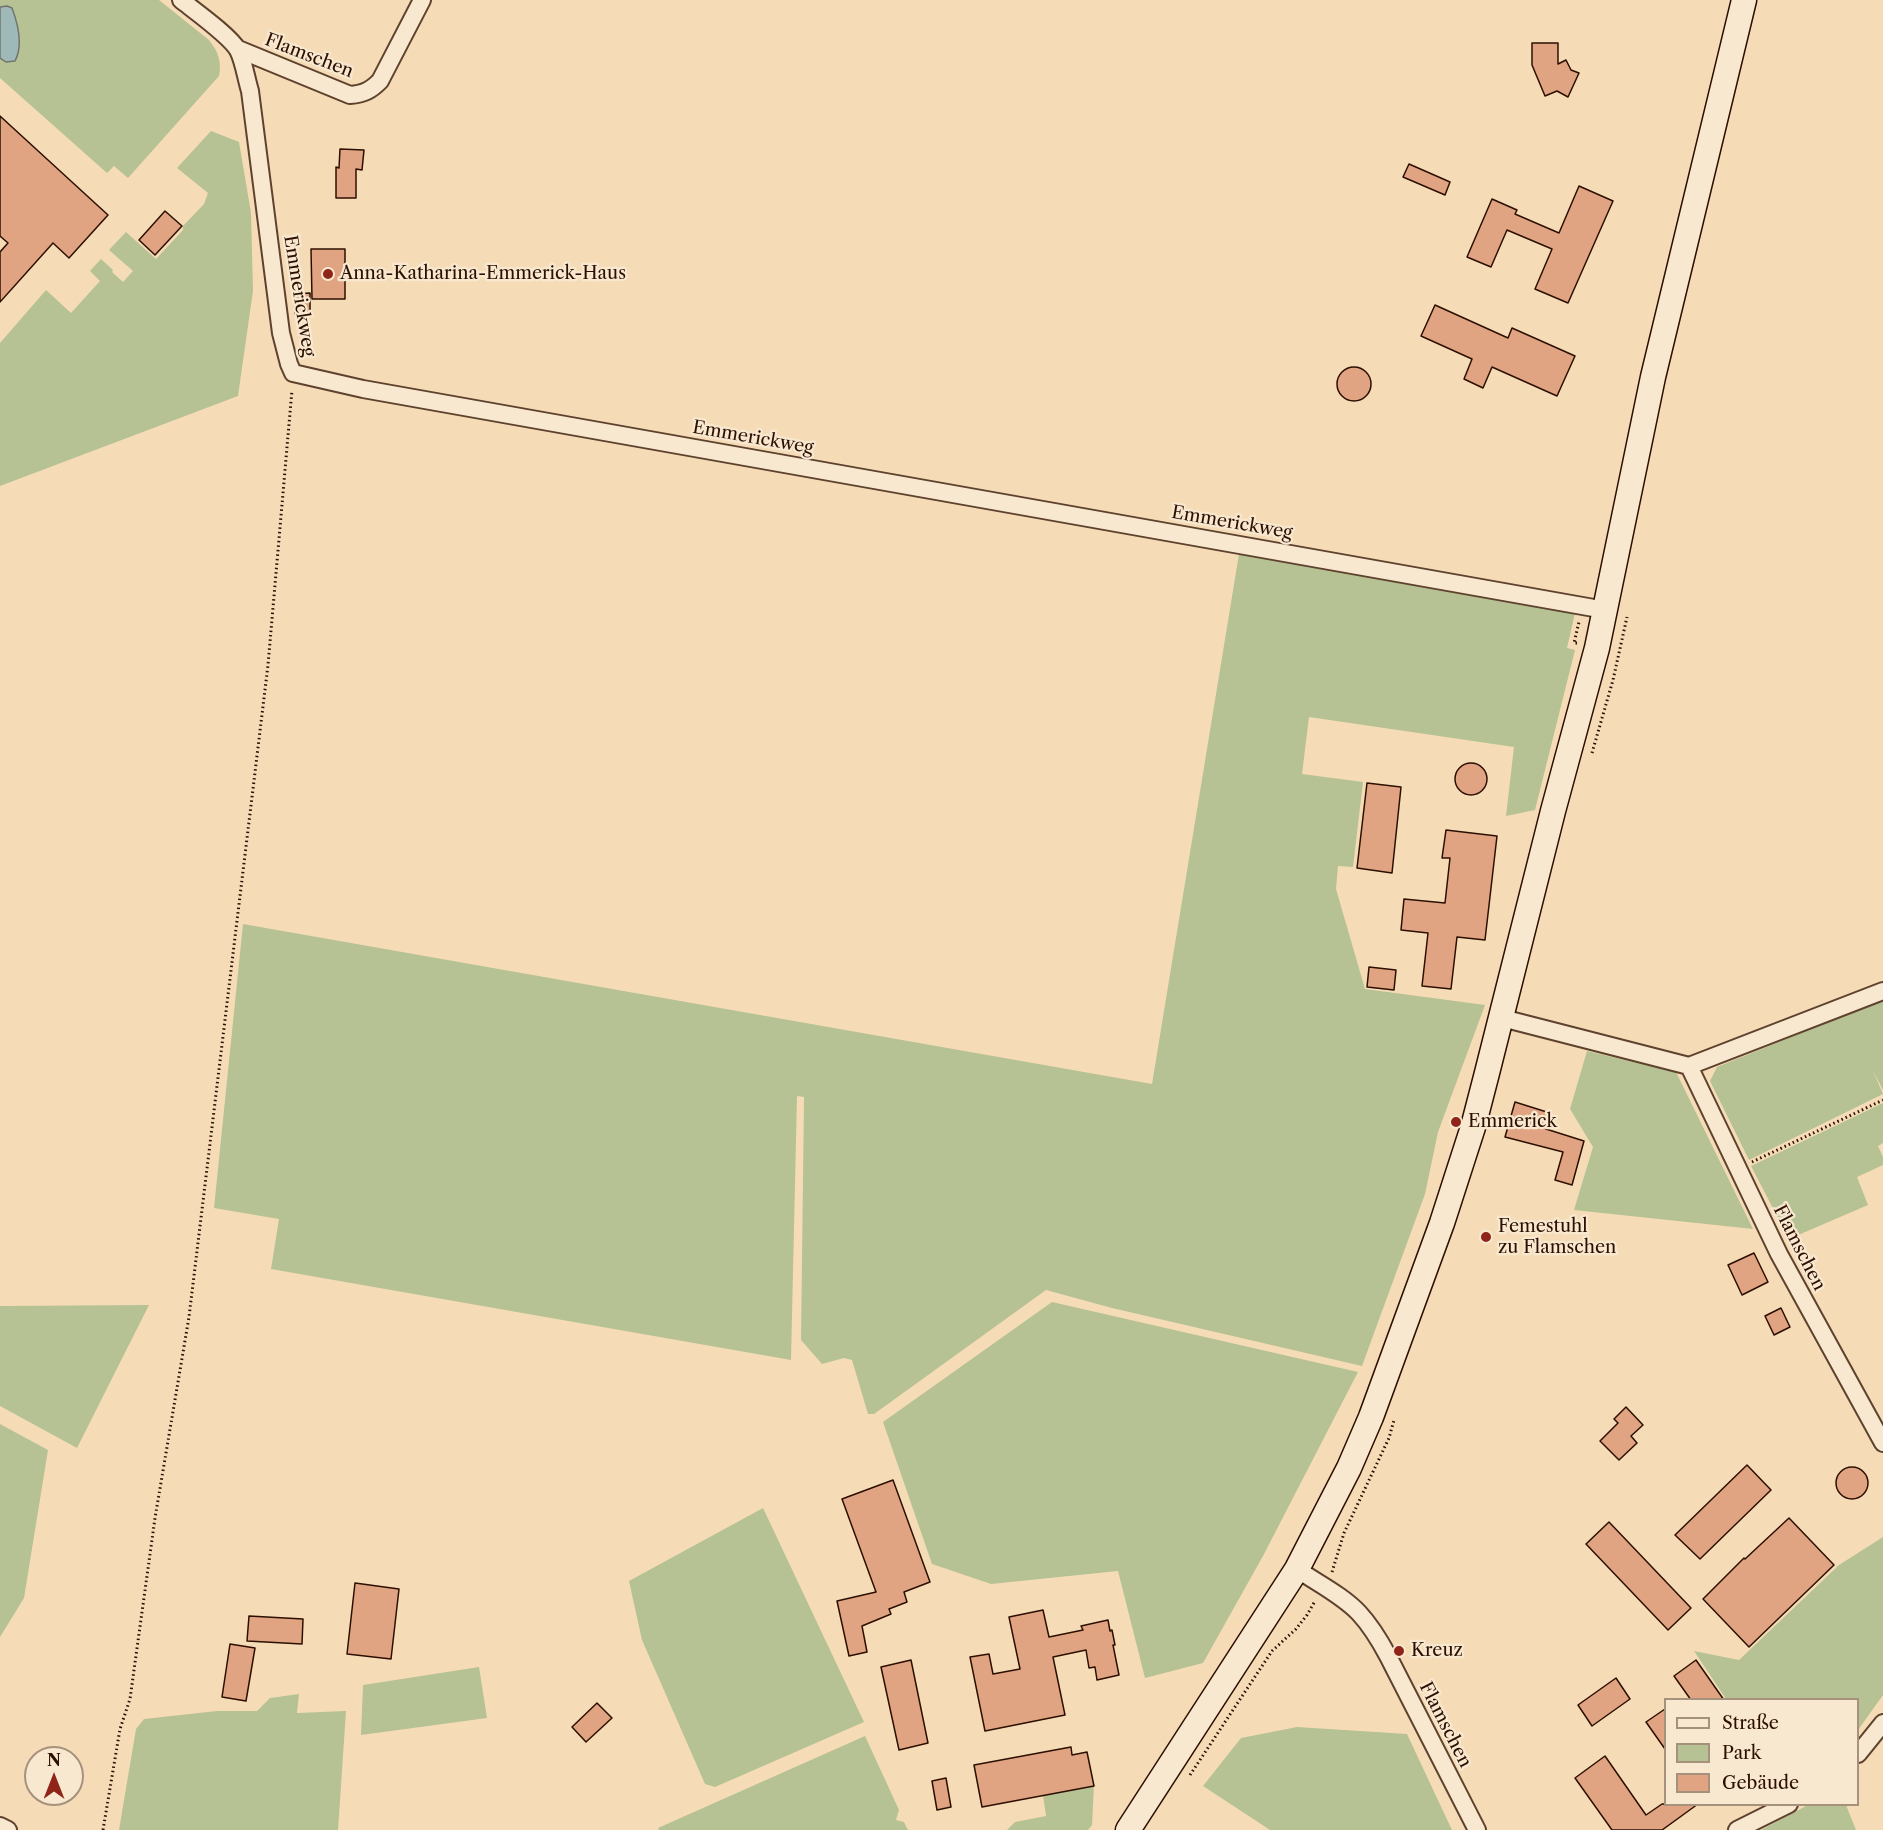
<!DOCTYPE html>
<html>
<head>
<meta charset="utf-8">
<style>
  body { margin:0 }
  #map { position:relative; width:1883px; height:1830px; overflow:hidden; background:#f5dcb7; font-family:"Libre Caslon Text",serif }
  canvas { display:block }
  .legend { position:absolute; left:1664px; top:1698px; width:195px; height:108px; box-sizing:border-box; background:#f8e8d0; border:2px solid #a6917d; margin:0; padding:8px 10px; list-style:none; font-size:18px; color:#2c0f00 }
  .legend li { display:flex; align-items:center; gap:12px; height:30px }
  .legend b { width:30px; border:2px solid #a6917d }
  .north { position:absolute; left:24px; top:1746px; width:60px; height:60px; box-sizing:border-box; background:#f8e8d0; border:2px solid #a6917d; border-radius:50%; rotate:0deg; font-size:16px; font-weight:700; line-height:24px; text-align:center; color:#2c0f00 }
  .north::after { content:''; display:block; margin:auto; width:21px; height:27px; background:#8f2418; clip-path:polygon(50% 0,100% 100%,50% 72%,0 100%) }
</style>
</head>
<body>
<div id="map">
<canvas width="1883" height="1830"></canvas>
<ul class="legend">
<li><b style="height:8px;background:#f8e8d0"></b>Straße</li>
<li><b style="height:16px;background:#b6c293"></b>Park</li>
<li><b style="height:16px;background:#e0a482"></b>Gebäude</li>
</ul>
<div class="north">N</div>
</div>
<script>
const context = document.querySelector('canvas').getContext('2d');
context.lineJoin = 'round';
function paint(path, color) { context.fillStyle = color; context.fill(path, 'evenodd'); }
function strokePath(path, color, width, dash) { context.strokeStyle = color; context.lineWidth = width; context.lineCap = dash ? 'butt' : 'round'; context.setLineDash(dash || []); context.stroke(path); }
function write(font, color, halo, rows, align = 'center') {
  context.font = font + ' "Libre Caslon Text",serif'; context.lineWidth = 4.5; context.setLineDash([]); context.textBaseline = 'middle'; context.strokeStyle = halo; context.fillStyle = color; for (const [text, x, y, turn = 0] of rows) {
    context.save(); context.translate(x, y); context.rotate((+turn || 0) * Math.PI / 180); context.textAlign = isNaN(turn) ? turn : align; if (halo) context.strokeText(text, 0, 0); context.fillText(text, 0, 0); context.restore();
  }
}
paint(new Path2D(`
  M0,0H159L209,40C218,51 222,62 219,76L128,178L114,166L107,173L0,78V58L6,62L18,54C18,35 20,20 6,6L0,7Z
  M211,131L239,142L251,213L253,291L238,396L0,486V343L46,290L71,313L100,281L90,271L101,259L113,270L112,272L123,282L133,271L109,250L126,232L156,259L183,230V226L204,204L208,193L177,168Z
  M1239,554L1575,613L1567,648L1575,650L1535,810L1506,816L1514,747L1309,717L1302,774L1363,782L1353,867L1338,866L1336,889L1365,989L1485,1005L1438,1132L1425,1194L1362,1366L1112,1308L1046,1290L874,1414H868L852,1360L844,1358L822,1364L801,1340L804,1097L797,1096L791,1360L271,1269L279,1219L214,1208L243,924L1152,1084Z
  M1883,1000V1090L1873,1071L1883,1094L1749,1160L1710,1081L1717,1067Z
  M1587,1051L1676,1072L1753,1229L1574,1210L1593,1147L1570,1109Z
  M1883,1103V1143L1878,1146L1883,1157V1165L1857,1177L1868,1205L1789,1239L1751,1166Z
  M1052,1302L1358,1372L1263,1556L1203,1663L1145,1678L1118,1571L991,1584L932,1564L883,1422Z
  M149,1305L77,1448L0,1406V1306Z
  M0,1424L48,1450L24,1598L0,1637Z
  M763,1508L864,1722L715,1787L705,1784L642,1640L629,1581Z
  M1883,1537V1695L1858,1730V1700L1726,1699L1694,1651L1739,1660L1839,1565Z
  M479,1667L487,1718L361,1735L363,1685Z
  M299,1694L297,1713L346,1711L338,1830H119L136,1729L144,1719L217,1711H257L270,1698Z
  M1297,1727L1407,1734L1452,1830H1270L1203,1786L1241,1738Z
  M865,1736L899,1810L896,1820L904,1822L908,1830H659L658,1828Z
  M1094,1786L1092,1825L1088,1830H1007L1015,1822L1046,1816L1043,1795Z
  M1808,1805H1846L1856,1830H1761Z`), '#b6c293');
const water = new Path2D(`
  M7,6L12,8C18,24 23,46 15,61L6,62L0,58V7Z`);
paint(water, '#9fb9b8');
strokePath(water, '#71756e', 1.5);
const building = new Path2D(`
  M1532,43H1558V64L1566,60L1571,70L1579,73L1568,97L1557,91L1545,96L1532,65Z
  M0,116L108,215L69,258L53,243L0,302V252L8,243L0,236Z
  M340,149L364,150L362,170L356,169V198H336V167L339,168Z
  M1409,164L1450,182L1445,195L1403,177Z
  M1579,186L1613,201L1568,303L1535,289L1552,249L1507,230L1491,267L1467,257L1492,199L1517,210L1515,214L1559,233Z
  M165,211L182,226L155,255L139,240Z
  M311,249H345V299H312Z
  M310,293V313L295,314L294,294Z
  M1435,305L1508,338L1512,328L1575,356L1557,396L1492,367L1483,388L1464,379L1472,359L1421,336Z
  M1337 384a17 17 0 1 1 34 0a17 17 0 1 1-34 0Z
  M1455 779a16 16 0 1 1 32 0a16 16 0 1 1-32 0Z
  M1367,783L1401,787L1392,873L1357,868Z
  M1446,830L1497,836L1485,940L1457,937L1451,989L1422,986L1428,933L1401,930L1404,899L1445,903L1450,858H1442Z
  M1369,967L1396,970L1394,990L1367,987Z
  M1515,1102L1550,1113L1546,1129L1584,1141L1572,1185L1555,1180L1563,1152L1505,1137Z
  M1754,1253L1768,1282L1742,1295L1728,1265Z
  M1781,1308L1790,1327L1774,1335L1765,1316Z
  M1626,1407L1643,1425L1631,1436L1637,1443L1619,1460L1600,1441L1618,1423L1614,1419Z
  M1747,1465L1771,1490L1700,1559L1675,1535Z
  M1836 1483a16 16 0 1 1 32 0a16 16 0 1 1-32 0Z
  M893,1480L930,1582L904,1592L907,1602L889,1609L891,1614L862,1626L867,1652L849,1656L837,1601L876,1592L842,1499Z
  M1789,1518L1834,1565L1749,1647L1703,1599L1744,1558L1745,1559Z
  M1609,1522L1691,1608L1668,1630L1586,1544Z
  M355,1583L399,1589L391,1659L347,1654Z
  M1043,1610L1049,1637L1083,1630L1081,1626L1108,1620L1110,1631L1112,1630L1115,1645H1113L1119,1675L1097,1680L1095,1667L1089,1668L1086,1650L1053,1657L1065,1715L985,1731L970,1657L989,1654L993,1674L1020,1669L1009,1617Z
  M249,1616L303,1619L302,1644L247,1641Z
  M230,1644L255,1648L246,1701L222,1697Z
  M911,1660L928,1743L899,1750L881,1667Z
  M1696,1660L1724,1700H1691L1674,1676Z
  M1616,1678L1630,1699L1592,1726L1578,1705Z
  M597,1703L612,1718L586,1742L572,1727Z
  M1665,1709V1749L1646,1722Z
  M1071,1747L1072,1755L1087,1752L1094,1786L982,1807L974,1765Z
  M1605,1756L1646,1815L1662,1804H1698L1662,1830H1612L1575,1778Z
  M946,1778L951,1807L937,1810L932,1781Z`);
paint(building, '#e0a482');
strokePath(building, '#2c0f00', 1.5);
const street = new Path2D(`
  M181,0C195,11 230,36 238,50C244,62 246,78 250,91L281,333L289,364L293,373L363,389L1605,610
  M238,49L350,95C364,94 371,90 380,81L422,0
  M1502,1018L1689,1066L1779,1254L1883,1443
  M1689,1066L1883,991
  M1297,1569C1317,1583 1342,1595 1359,1613C1371,1626 1380,1641 1388,1656L1477,1830
  M1858,1754L1883,1723
  M0,1826L8,1830
  M1737,1830L1789,1804`);
const secondary = new Path2D(`
  M1128,1830L1297,1569L1349,1468L1371,1417L1442,1223L1473,1127L1487,1073L1553,811L1597,648L1653,377L1744,0`);
strokePath(street, '#5e422e', 20);
strokePath(secondary, '#2c0f00', 27);
strokePath(new Path2D(`
  M1577,643H1574L1579,622
  M1592,753L1613,680L1627,617
  M1752,1162L1883,1100
  M1332,1572L1344,1533L1389,1438L1394,1420
  M1190,1775L1272,1651L1296,1629L1307,1615L1315,1601
  M103,1830L120,1729L130,1699L155,1518L189,1317L268,665L292,390`), '#2c0f00', 3, [1.5, 3]);
strokePath(street, '#f8e8d0', 16);
strokePath(secondary, '#f8e8d0', 24);
for (const [x, y, r, color] of [
  [328,274,6,"#8f2418"],
  [1456,1122,6,"#8f2418"],
  [1486,1237,6,"#8f2418"],
  [1399,1651,6,"#8f2418"]
]) { const dot = new Path2D(); dot.arc(x, y, r, 0, 2 * Math.PI); context.fillStyle = color; context.fill(dot); strokePath(dot, '#f8e8d0', 2); }
write('18px', '#2c0f00', '#f8e8d0', [
  ["Flamschen",309,56,21],
  ["Emmerickweg",299,296,81],
  ["Emmerickweg",753,438,10],
  ["Emmerickweg",1232,523,10],
  ["Flamschen",1799,1248,63],
  ["Flamschen",1445,1725,63]
]);
write('18px', '#2c0f00', '#f8e8d0', [
  ["Anna-Katharina-Emmerick-Haus",340,274],
  ["Emmerick",1468,1122],
  ["Femestuhl",1498,1227],
  ["zu Flamschen",1498,1248],
  ["Kreuz",1411,1651]
], 'left');
</script>
</body>
</html>
